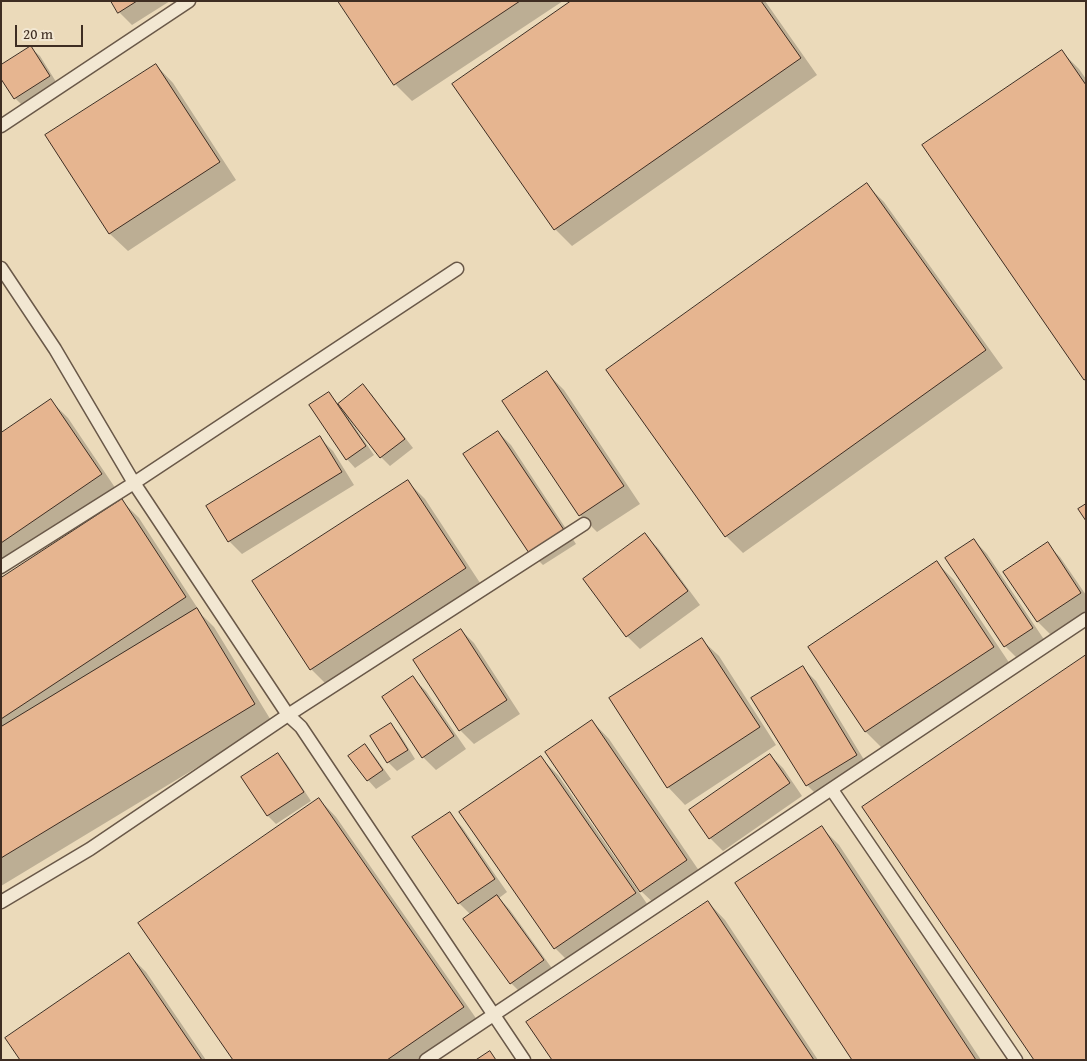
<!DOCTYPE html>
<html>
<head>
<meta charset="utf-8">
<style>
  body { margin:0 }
  #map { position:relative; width:1087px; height:1061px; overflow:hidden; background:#ebdaba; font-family:"Gentium Book Plus",serif }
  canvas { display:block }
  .frame { position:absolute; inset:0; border:2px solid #3e2d22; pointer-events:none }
  .scale { position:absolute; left:15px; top:25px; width:68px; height:22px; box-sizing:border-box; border:2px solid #3e2d22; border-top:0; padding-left:6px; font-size:15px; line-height:18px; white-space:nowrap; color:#3e2d22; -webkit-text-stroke:4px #f2e7d2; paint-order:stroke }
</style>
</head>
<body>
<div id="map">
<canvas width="1087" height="1061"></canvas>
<div class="frame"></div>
<div class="scale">20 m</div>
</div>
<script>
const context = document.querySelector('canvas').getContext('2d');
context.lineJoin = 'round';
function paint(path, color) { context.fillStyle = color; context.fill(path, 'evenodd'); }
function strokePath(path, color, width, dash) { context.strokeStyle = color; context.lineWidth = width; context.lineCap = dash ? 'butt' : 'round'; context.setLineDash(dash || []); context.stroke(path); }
paint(new Path2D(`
  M112,1H170L132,25L119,12Z
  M340,1H563L412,101L395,84Z
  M573,1H765L817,75L572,246L555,229Z
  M31,48L40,56L58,85L24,107L15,98Z
  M1061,51L1079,69L1086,79V380Z
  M156,65L173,83L236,180L128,251L110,234L47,136Z
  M867,185L884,202L1003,368L743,553L726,536Z
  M546,372L564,390L640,504L597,532L580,515Z
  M363,386L372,395L413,448L390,466L381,457L351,418L349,419L374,455L355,468L347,459L329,393L339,405Z
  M51,401L68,418L118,492L1,572V435Z
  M498,432L511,445L576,544L543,565L530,552Z
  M320,438L333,451L354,485L242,554L229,541Z
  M408,482L425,499L482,586L328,686L311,669Z
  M121,500L139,518L202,615L214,627L272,722L1,886V579Z
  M645,535L658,548L700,605L640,649L627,636L585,579Z
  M974,540L987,554L1045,641L1018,659L1005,646Z
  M1047,544L1060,557L1086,595V611L1051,635L1038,622Z
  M937,563L954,580L1010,664L883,749L866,732L810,647Z
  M461,630L474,643L520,714L474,744L460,730L415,660Z
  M701,639L719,656L776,745L685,805L668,787Z
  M803,668L816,681L869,768L820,798L807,785Z
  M413,678L426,691L466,749L436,770L423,757Z
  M592,721L609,739L704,878L659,908L641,891Z
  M391,725L399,733L415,759L397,771L388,762L372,737Z
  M365,746L373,754L391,779L376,789L368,780Z
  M277,754L286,763L311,801L276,824L268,816Z
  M770,755L783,768L802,796L723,851L710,838L691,810Z
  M540,757L558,775L652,911L573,966L555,948L461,812Z
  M319,799L336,817L480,1024L429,1060H235Z
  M449,813L462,827L507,892L499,898L510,910L556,974L524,996L511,983L471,915L459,903Z
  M822,828L839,845L981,1060H853Z
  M708,902L725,920L818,1060H553Z
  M129,955L146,972L206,1060H21Z`), '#0003');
const building = new Path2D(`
  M111,1H137L118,13Z
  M338,1H520L394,85Z
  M571,1H761L801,58L554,230L452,84Z
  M31,46L50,76L14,99L1,79V65Z
  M1062,50L1086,85V379L1084,380L922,145Z
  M156,64L220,162L109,234L45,135Z
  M867,183L986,350L725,537L606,370Z
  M547,371L624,486L579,516L502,401Z
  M363,384L405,439L380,458L338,404Z
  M329,392L366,446L346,460L309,405Z
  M51,399L102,474L1,543V433Z
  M498,431L564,530L529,553L463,454Z
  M320,436L342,472L228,542L206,506Z
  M408,480L466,568L310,670L252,581Z
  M122,499L186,597L1,719V578Z
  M1086,504V521L1078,509Z
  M645,533L688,591L626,637L583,579Z
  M974,539L1033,628L1004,647L945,558Z
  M1048,542L1081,593L1037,622L1003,572Z
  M937,561L994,647L865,732L808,647Z
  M197,608L255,704L1,858V727Z
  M461,629L507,700L459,731L413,660Z
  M702,638L760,727L667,788L609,698Z
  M1086,655V1060H1034L862,807Z
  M803,666L857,755L806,786L751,698Z
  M413,676L454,736L422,758L382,697Z
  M592,720L687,860L640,892L545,752Z
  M391,723L408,750L387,763L370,736Z
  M365,744L383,770L367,781L348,756Z
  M278,753L304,792L267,816L241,777Z
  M770,754L790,783L709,839L689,810Z
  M541,756L636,893L554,949L459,812Z
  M319,798L464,1007L387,1060H233L138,923Z
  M450,812L495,879L458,904L412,837Z
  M822,826L976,1060H852L735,883Z
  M497,895L544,960L510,984L463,919Z
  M708,901L814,1060H552L526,1022Z
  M129,953L202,1060H20L5,1038Z
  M490,1051L496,1060H476Z`);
paint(building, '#e6b590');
strokePath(building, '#3e2d22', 1);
const lane = new Path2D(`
  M1,126L189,1
  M1,268L55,349L134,483L288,715L301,727L524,1060
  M1,567L134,483L457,269
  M832,790L1016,1060
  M1,902L90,849L288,715L584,524
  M426,1060L1086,619`);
strokePath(lane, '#695848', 15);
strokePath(lane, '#f2e7d2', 12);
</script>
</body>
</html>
